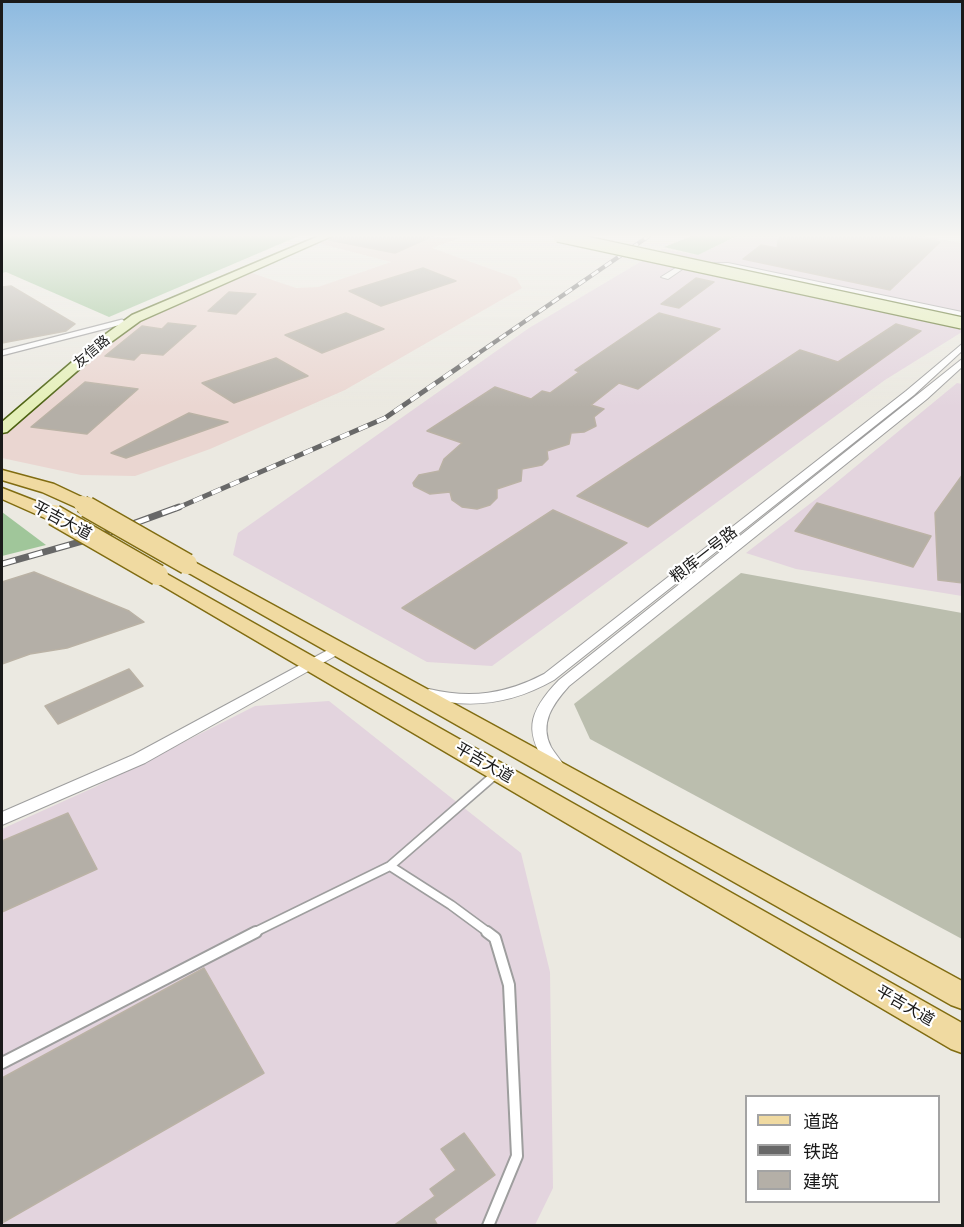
<!DOCTYPE html>
<html>
<head>
<meta charset="utf-8">
<style>
  body { margin:0 }
  #map { position:relative; width:964px; height:1227px; overflow:hidden; background:#ebe9e1; font-family:"IBM Plex Sans","Noto Sans SC",sans-serif }
  canvas { display:block }
  .frame { position:absolute; inset:0; border:3px solid #1a1a1a; pointer-events:none }
  .legend { position:absolute; left:745px; top:1095px; width:195px; height:108px; box-sizing:border-box; background:#fff; border:2px solid #a3a3a3; margin:0; padding:8px 10px; list-style:none; font-size:18px; color:#1a1a1a }
  .legend li { display:flex; align-items:center; gap:12px; height:30px }
  .legend b { width:30px; border:2px solid #a3a3a3 }
</style>
</head>
<body>
<div id="map">
<canvas width="964" height="1227"></canvas>
<div class="frame"></div>
<ul class="legend">
<li><b style="height:8px;background:#f0daa1"></b>道路</li>
<li><b style="height:8px;background:#686868"></b>铁路</li>
<li><b style="height:16px;background:#b4afa7"></b>建筑</li>
</ul>
</div>
<script>
const context = document.querySelector('canvas').getContext('2d');
context.lineJoin = 'round';
function paint(path, color) { context.fillStyle = color; context.fill(path, 'evenodd'); }
function strokePath(path, color, width, dash) { context.strokeStyle = color; context.lineWidth = width; context.lineCap = dash ? 'butt' : 'round'; context.setLineDash(dash || []); context.stroke(path); }
function write(font, color, halo, rows, align = 'center') {
  context.font = font + ' "IBM Plex Sans","Noto Sans SC",sans-serif'; context.lineWidth = 4.5; context.setLineDash([]); context.textBaseline = 'middle'; context.strokeStyle = halo; context.fillStyle = color; for (const [text, x, y, turn = 0] of rows) {
    context.save(); context.translate(x, y); context.rotate((+turn || 0) * Math.PI / 180); context.textAlign = isNaN(turn) ? turn : align; if (halo) context.strokeText(text, 0, 0); context.fillText(text, 0, 0); context.restore();
  }
}
paint(new Path2D(`
  M336,236L460,238L432,248L516,278L522,288L345,390L210,449L135,476L81,475L2,458V428L136,317L246,271L296,288L318,287L391,262L318,243Z`), '#ead6d1');
paint(new Path2D(`
  M737,236H921L962,243V332L885,380L492,666L427,662L233,555L238,533L529,328L662,249L698,255Z
  M957,383L962,384V596L796,569L746,553L820,496Z
  M329,701L521,853L550,972L553,1188L535,1225H2V829L95,787L255,706Z`), '#e3d4de');
paint(new Path2D(`
  M741,573L962,613V939L590,739L574,704Z`), '#bbbeae');
paint(new Path2D(`
  M2,236H299L109,317L6,272L2,273Z
  M692,236H737L698,255L664,247Z
  M2,512L46,545L2,556Z`), '#a0c69a');
const building = new Path2D(`
  M334,236H433L395,253L329,240Z
  M779,236H906L940,242L890,290L743,259L761,245L777,248Z
  M423,268L456,281L381,306L349,291Z
  M696,278L714,282L679,308L661,304Z
  M11,286L75,324L66,331L2,343V287Z
  M229,292L256,294L236,314L208,311Z
  M346,313L384,329L322,353L285,335Z
  M659,313L720,329L638,389L619,383L591,405L604,409L594,417L596,426L584,432L571,433L569,444L547,451L548,459L542,465L522,469L521,481L497,489V498L490,505L477,509L462,507L452,500L450,492L430,494L414,486L413,483L419,475L439,471L444,459L462,443L427,431L495,387L531,399L542,391L550,393L579,372L575,370Z
  M168,323L196,326L163,355L141,353L134,360L105,356L142,326L162,329Z
  M896,324L921,331L648,527L577,496L800,350L838,362Z
  M276,358L308,376L234,403L202,383Z
  M85,382L138,389L87,434L31,427Z
  M189,413L228,422L126,458L111,453Z
  M963,474V583L938,580L935,513Z
  M817,503L931,536L913,567L795,531Z
  M553,510L627,543L475,649L402,608Z
  M34,572L129,611L144,622L67,648L30,654L2,664V582Z
  M129,669L143,686L58,724L45,706Z
  M68,813L97,869L2,912V841Z
  M204,968L264,1073L2,1223V1078Z
  M464,1133L495,1175L434,1219L438,1226H393L435,1196L430,1189L456,1170L441,1149Z`);
paint(building, '#b4afa7');
strokePath(building, '#bab2a5', 1.5);
const laneFar2 = new Path2D(`
  M2,353L122,322`);
const laneFar1 = new Path2D(`
  M390,866L497,773
  M253,933L390,866L451,905L489,933`);
const lane = new Path2D(`
  M487,932L495,938L509,985L517,1156L488,1226
  M2,1063L256,932`);
const street = new Path2D(`
  M728,263L962,312V318L728,267L684,268L668,279L661,277L682,264Z
  M962,344V351L914,395L554,680C512,704 470,710 424,697L422,694L429,689C471,699 506,694 544,674L906,391Z
  M962,359V367L927,399L569,686C553,704 539,723 551,747C555,754 561,760 565,767L563,771H551C523,733 527,713 559,680Z
  M339,644L344,645L346,648L344,651L145,763L2,825V812L133,755Z`);
const secondary = new Path2D(`
  M319,236H332L140,321L107,345L7,432L2,433V422L99,339L132,315Z`);
const primary = new Path2D(`
  M2,470L54,484L88,500L91,504L82,510L42,492L2,480Z
  M2,488L61,511L63,515L54,521L47,519L2,499Z
  M187,558L962,981V1009L951,1005L180,568L177,564L180,560Z
  M158,569L962,1023V1053L951,1049L151,579L148,575L151,571Z`);
strokePath(laneFar2, '#9e9e9e', 7);
strokePath(laneFar1, '#9e9e9e', 11);
strokePath(lane, '#9e9e9e', 14);
strokePath(street, '#9e9e9e', 2);
strokePath(secondary, '#4c6211', 3);
strokePath(primary, '#806c11', 3);
strokePath(laneFar2, '#fff', 4.5);
strokePath(laneFar1, '#fff', 8);
strokePath(lane, '#fff', 10);
paint(street, '#fff');
paint(secondary, '#e5f0b9');
paint(primary, '#f0daa1');
const railFar2 = new Path2D(`
  M473,357L649,236`);
const railFar1 = new Path2D(`
  M175,509L385,418L475,356`);
const rail = new Path2D(`
  M2,564L97,537L179,507`);
strokePath(railFar2, '#686868', 4.5);
strokePath(railFar1, '#686868', 5);
strokePath(rail, '#686868', 7);
strokePath(railFar2, '#fff', 3, [8]);
strokePath(railFar1, '#fff', 4, [10]);
strokePath(rail, '#fff', 4.5, [14]);
const secondaryBridge = new Path2D(`
  M558,236L962,323`);
const primaryBridgeFar1 = new Path2D(`
  M82,504L90,509`);
const primaryBridge = new Path2D(`
  M87,507L187,564
  M54,515L158,575`);
strokePath(secondaryBridge, '#4c6211', 14, []);
strokePath(primaryBridgeFar1, '#806c11', 19, []);
strokePath(primaryBridge, '#806c11', 23, []);
strokePath(secondaryBridge, '#e5f0b9', 11);
strokePath(primaryBridgeFar1, '#f0daa1', 16);
strokePath(primaryBridge, '#f0daa1', 20);
const sky = context.createLinearGradient(0, 0, 0, 407);
sky.addColorStop(0, '#8dbae0');
sky.addColorStop(0.58, '#f6f5f2');
sky.addColorStop(1, '#f6f5f200');
context.fillStyle = sky;
context.fillRect(0, 0, 964, 407);
write('14px', '#1a1a1a', '#fff', [
  ["友信路",92,352,-40]
]);
write('16px', '#1a1a1a', '#fff', [
  ["平吉大道",62,521,28],
  ["粮库一号路",704,555,-38],
  ["平吉大道",484,763,30],
  ["平吉大道",905,1006,30]
]);
</script>
</body>
</html>
